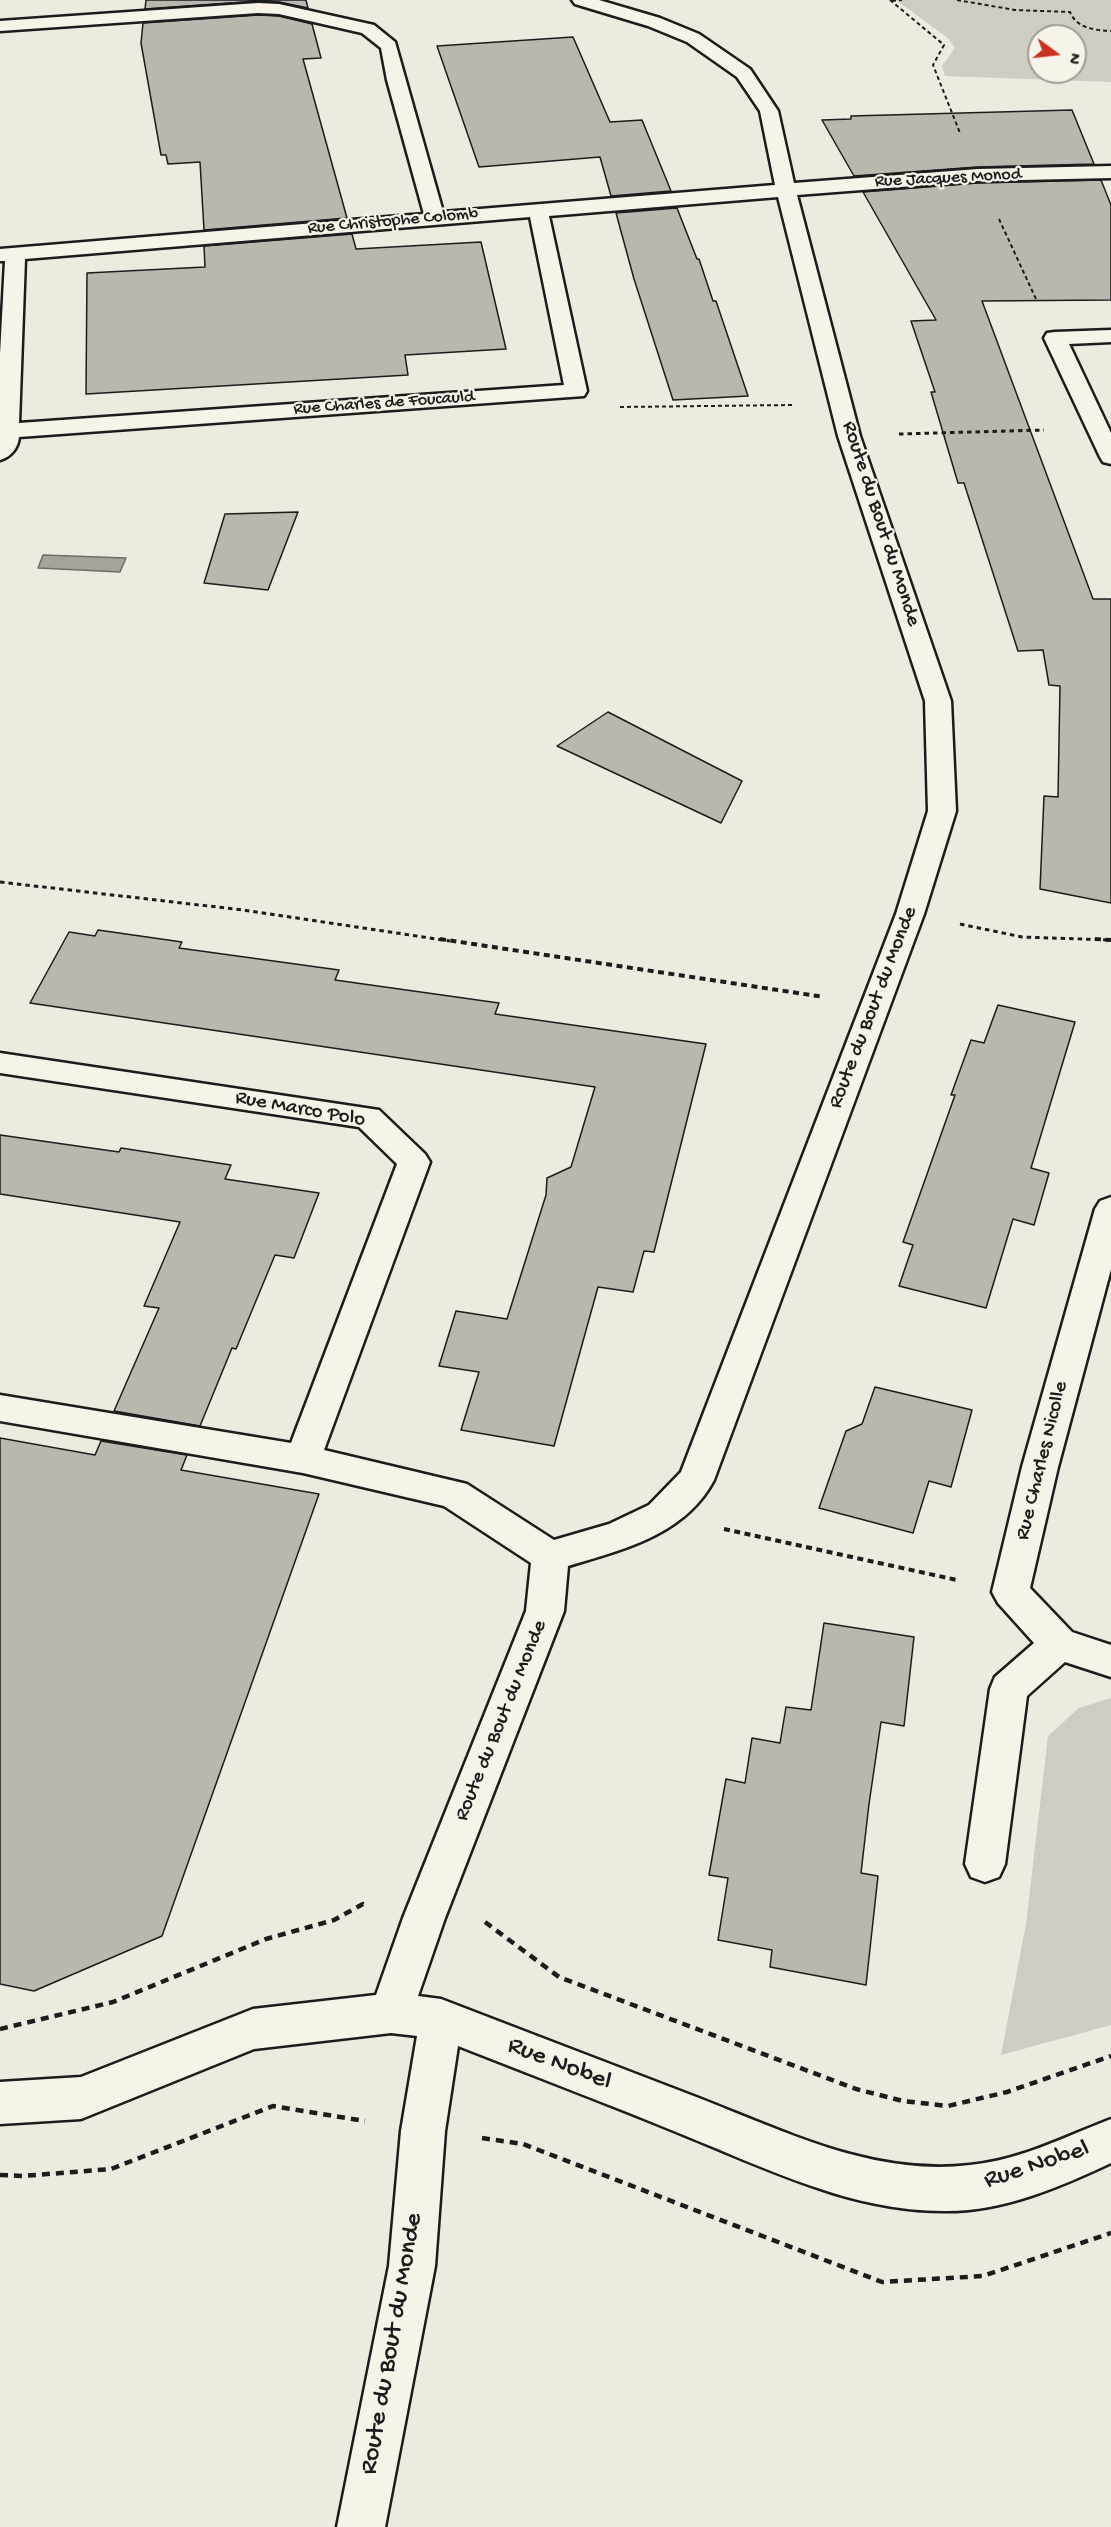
<!DOCTYPE html>
<html>
<head>
<meta charset="utf-8">
<style>
  body { margin:0 }
  #map { position:relative; width:1111px; height:2527px; overflow:hidden; background:#eeeae0; font-family:"Gochi Hand",sans-serif }
  canvas { display:block }
  .north { position:absolute; left:1027px; top:24px; width:60px; height:60px; box-sizing:border-box; background:#f7f3e8; border:2px solid #9f9d96; border-radius:50%; rotate:105deg; font-size:16px; font-weight:700; line-height:24px; text-align:center; color:#1c1c1c }
  .north::after { content:''; display:block; margin:auto; width:21px; height:27px; background:#c8321e; clip-path:polygon(50% 0,100% 100%,50% 72%,0 100%) }
</style>
</head>
<body>
<div id="map">
<canvas width="1111" height="2527"></canvas>
<div class="north">N</div>
</div>
<script>
const context = document.querySelector('canvas').getContext('2d');
context.lineJoin = 'round';
function paint(path, color) { context.fillStyle = color; context.fill(path, 'evenodd'); }
function strokePath(path, color, width, dash) { context.strokeStyle = color; context.lineWidth = width; context.lineCap = dash ? 'butt' : 'round'; context.setLineDash(dash || []); context.stroke(path); }
function write(font, color, halo, rows, align = 'center') {
  context.font = font + ' "Gochi Hand",sans-serif'; context.lineWidth = 4.5; context.setLineDash([]); context.textBaseline = 'middle'; context.strokeStyle = halo; context.fillStyle = color; for (const [text, x, y, turn = 0] of rows) {
    context.save(); context.translate(x, y); context.rotate((+turn || 0) * Math.PI / 180); context.textAlign = isNaN(turn) ? turn : align; if (halo) context.strokeText(text, 0, 0); context.fillText(text, 0, 0); context.restore();
  }
}
paint(new Path2D(`
  M896,0H1111V82L945,76L942,66L955,48L948,38ZM1039,36H1075V72H1039Z
  M1111,1698V2025L1001,2055L1026,1924L1048,1736L1079,1708Z`), '#cfccc3');
const water = new Path2D(`
  M43,555L126,558L120,572L38,568Z`);
paint(water, '#a6a39d');
strokePath(water, '#6f6d69', 1.5);
const building = new Path2D(`
  M146,0H306L308,8L279,2L258,1L145,9Z
  M258,15L279,16L312,24L321,58L303,59L347,218L204,230L200,162L168,164L166,155H161L141,43L143,23Z
  M573,37L610,122L642,120L671,191L611,196L600,157L479,167L437,46Z
  M1072,110L1094,164L978,167L854,176L822,120L851,119V116Z
  M1101,180L1111,205V300L982,301L1093,599H1111V903L1040,889L1044,796L1058,797L1060,686L1049,685L1043,650L1018,651L964,483H958L931,392H935L911,321L936,320L863,192L978,183Z
  M677,208L697,259H699L713,301H716L748,396L673,400L634,279L616,213Z
  M352,234L356,249L481,242L506,349L405,355L408,375L86,394L87,273L205,267L204,246Z
  M298,512L268,590L204,583L225,514Z
  M608,712L742,781L721,823L557,746Z
  M98,930L182,942L179,948L339,970L335,980L499,1003L495,1014L706,1044L654,1252L644,1251L633,1292L598,1287L554,1446L461,1430L479,1372L439,1366L456,1311L507,1319L546,1195L547,1178L571,1167L595,1087L30,1003L69,932L95,936Z
  M998,1005L1075,1022L1031,1168L1049,1173L1034,1225L1013,1219L986,1308L899,1286L913,1245L903,1242L955,1095H951L971,1040L984,1043Z
  M0,1135L119,1152L121,1148L231,1165L225,1179L319,1193L294,1258L275,1255L236,1349L232,1348L200,1426L114,1411L159,1308L144,1306L180,1222L0,1194Z
  M875,1387L972,1410L951,1487L929,1481L913,1533L819,1508L846,1431L862,1424Z
  M0,1438L95,1455L101,1441L187,1455L181,1470L319,1494L162,1936L34,1991L0,1984Z
  M824,1623L914,1637L904,1726L881,1722L869,1804L861,1873L878,1876L866,1985L770,1967L772,1950L718,1940L728,1878L709,1875L726,1779L745,1783L752,1738L780,1743L786,1707L811,1710Z`);
paint(building, '#bab7af');
strokePath(building, '#1c1c1c', 1.5);
const minor = new Path2D(`
  M572,0H599L660,18L699,34L750,69L778,111L794,183L978,169L1111,166V178L978,181L797,195L860,436L951,701L956,811L924,914L714,1480C685,1535 622,1550 568,1566L564,1611L445,1918L418,1996L441,1999C524,2031 608,2063 691,2095C780,2129 872,2177 970,2165C1021,2160 1064,2137 1111,2119V2163C1060,2187 1004,2211 947,2211C854,2212 770,2170 686,2136C611,2105 534,2076 458,2046L445,2131L435,2266L385,2527H337L389,2266L401,2131L417,2036L391,2033L254,2049L81,2119L0,2124V2082L81,2077L253,2009L376,1995L403,1918L526,1611L531,1563L444,1506L303,1473L0,1421V1395L291,1443L397,1164L359,1127L0,1073V1053L379,1110L425,1154L430,1162L324,1450L467,1484L554,1540L609,1524L649,1505L681,1472L896,914L928,811L925,701L838,436L778,197L549,216L587,391L584,396L19,437C18,448 11,457 0,460V354L5,261H0V249L424,214L387,80L381,48L362,33L279,14L258,13L0,31V21L258,3L279,4L374,25L395,42L443,212L775,185L760,111L737,77L687,42L648,26L575,4ZM530,217L564,385L19,423L25,259Z
  M1111,330V342L1069,344L1111,433V464L1103,462L1100,457L1044,338L1047,333L1055,332Z
  M1111,1197V1269L1058,1467L1030,1588L1072,1632L1111,1645V1677L1065,1662L1027,1696L1005,1864L999,1877L985,1882L971,1877L965,1864L990,1689L995,1677L1034,1643L998,1603L992,1592L1022,1467L1095,1209L1100,1201Z`);
strokePath(minor, '#1c1c1c', 5);
strokePath(new Path2D(`
  M890,0L944,45L933,65L960,133
  M957,0L1015,10L1070,12C1077,29 1095,30 1111,31
  M892,1L902,0
  M999,219L1036,299
  M620,407L792,405`), '#1c1c1c', 2, [4, 3]);
strokePath(new Path2D(`
  M899,434L1044,430
  M0,882L243,910L450,941
  M960,924L1022,937L1111,940`), '#1c1c1c', 3, [4.5, 4]);
strokePath(new Path2D(`
  M440,939L824,997
  M1095,939L1111,940
  M724,1529L957,1580`), '#1c1c1c', 4, [6, 4.5]);
strokePath(new Path2D(`
  M485,1922L559,1977L856,2089L903,2101L948,2106L1007,2092L1111,2056
  M0,2029L113,2002L266,1939L334,1920L363,1904L368,1906
  M482,2138L523,2144L882,2282L983,2276L1111,2233
  M0,2175L23,2176L111,2169L273,2106L365,2121`), '#1c1c1c', 4.5, [8, 6]);
paint(minor, '#f7f3e8');
write('18px', '#1c1c1c', '#f7f3e8', [
  ["Rue Jacques Monod",948,179,-3],
  ["Rue Christophe Colomb",393,222,-5],
  ["Rue Charles de Foucauld",384,404,-4]
]);
write('21px', '#1c1c1c', '#f7f3e8', [
  ["Route du Bout du Monde",880,524,72],
  ["Route du Bout du Monde",874,1008,-69],
  ["Rue Marco Polo",300,1110,10],
  ["Rue Charles Nicolle",1043,1461,-76],
  ["Route du Bout du Monde",502,1721,-68]
]);
write('26px', '#1c1c1c', '#f7f3e8', [
  ["Rue Nobel",559,2065,21],
  ["Rue Nobel",1037,2166,-18],
  ["Route du Bout du Monde",393,2344,-80]
]);
</script>
</body>
</html>
